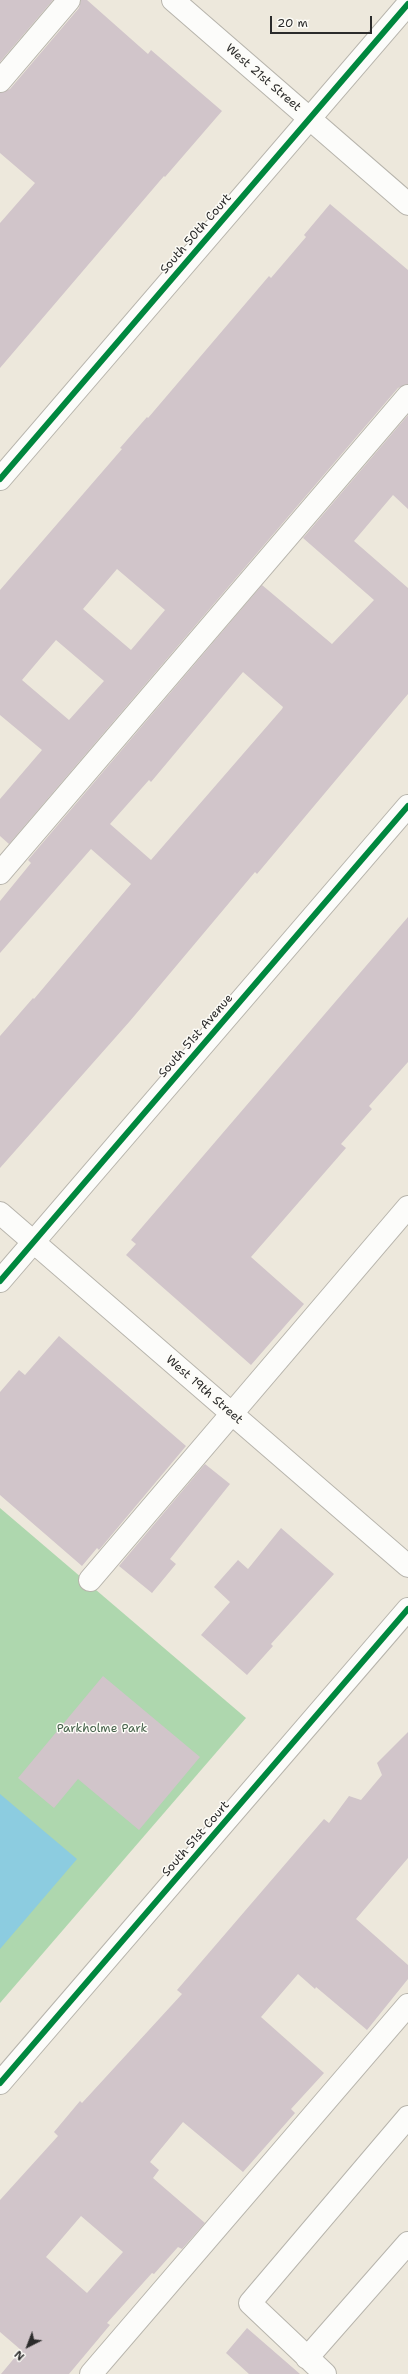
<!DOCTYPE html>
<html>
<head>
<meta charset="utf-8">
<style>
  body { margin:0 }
  #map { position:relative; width:408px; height:2374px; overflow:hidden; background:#ede8dc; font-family:"Shantell Sans",sans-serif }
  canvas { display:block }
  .north { position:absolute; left:8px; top:2326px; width:40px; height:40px; -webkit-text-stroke:3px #fdfcf7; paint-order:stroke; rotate:222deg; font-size:11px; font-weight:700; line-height:16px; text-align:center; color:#2b2b2b }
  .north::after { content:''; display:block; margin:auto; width:14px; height:18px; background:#2b2b2b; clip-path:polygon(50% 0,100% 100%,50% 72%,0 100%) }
  .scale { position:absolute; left:270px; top:16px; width:102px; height:18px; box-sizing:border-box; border:2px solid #2b2b2b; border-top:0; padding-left:5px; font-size:12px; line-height:14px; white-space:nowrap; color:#2b2b2b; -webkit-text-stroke:3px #fdfcf7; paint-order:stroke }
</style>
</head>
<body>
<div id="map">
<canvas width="408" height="2374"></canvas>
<div class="north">N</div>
<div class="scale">20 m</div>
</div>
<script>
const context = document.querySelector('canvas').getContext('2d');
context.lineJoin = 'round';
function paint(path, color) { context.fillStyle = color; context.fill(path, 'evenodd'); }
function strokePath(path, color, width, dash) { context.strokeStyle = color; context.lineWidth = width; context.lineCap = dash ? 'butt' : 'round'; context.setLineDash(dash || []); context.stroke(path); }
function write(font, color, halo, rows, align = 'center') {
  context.font = font + ' "Shantell Sans",sans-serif'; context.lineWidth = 3; context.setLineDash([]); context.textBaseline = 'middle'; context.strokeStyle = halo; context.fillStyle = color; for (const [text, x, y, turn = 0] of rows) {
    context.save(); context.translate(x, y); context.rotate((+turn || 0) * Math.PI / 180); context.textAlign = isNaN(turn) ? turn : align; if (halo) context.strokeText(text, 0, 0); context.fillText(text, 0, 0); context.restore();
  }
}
paint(new Path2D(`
  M0,1508L246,1718L0,2003Z`), '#aed7ae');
paint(new Path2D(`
  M0,1794L77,1859L0,1949Z`), '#8ccce0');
paint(new Path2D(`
  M0,0H53L0,62Z
  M81,0H87L148,54L151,50L222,111L165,177L164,176L0,368V223L35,183L0,153V93L10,89L79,8Z
  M330,204L408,270V384L398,388L9,844L0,836V799L42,750L0,715V590L122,449L120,448L147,417L148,418L269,276L271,278L306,237L304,235ZM117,569L165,610L131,650L83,609ZM56,640L104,681L69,720L22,680Z
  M408,415V509L393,495L354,541L408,588V694L257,874L255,872L130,1021L0,1168V1036L33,998L34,999L131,884L91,849L0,953V901L31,863L28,860L262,585L332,644L374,600L303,538ZM243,672L283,707L282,709L151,860L110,824L149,780L151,782Z
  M408,917V1062L369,1106L372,1109L341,1144L346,1148L251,1257L304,1304L251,1365L126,1255L136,1244L131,1240Z
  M59,1336L186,1446L99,1550L97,1548L82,1566L0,1495V1392L19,1370L25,1375Z
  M205,1464L230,1484L170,1559L176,1564L152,1593L119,1566Z
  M281,1528L334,1574L271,1644L273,1646L247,1675L201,1635L230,1602L214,1587L238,1560L248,1569Z
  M103,1676L200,1757L139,1830L78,1779L54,1808L18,1778Z
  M408,1732V1858L356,1919L408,1965V1979L367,2030L316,1987L315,1989L298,1974L261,2017L324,2073L291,2109L295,2113L243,2172L183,2122L150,2162L159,2170L153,2178L205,2223L182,2249L178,2247L154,2274L152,2273L107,2323L110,2325L69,2374H1L21,2350L0,2332V2200L58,2136L54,2132L80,2101L82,2103L182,1994L177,1990L324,1819L329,1823L349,1796L361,1800L382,1775L377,1763ZM81,2216L123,2252L87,2293L46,2257Z
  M247,2328L300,2374H249L226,2353Z`), '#d1c5ca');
const minor = new Path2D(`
  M173,0L408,204
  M0,81L69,0
  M0,479L408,4
  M0,873L408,396
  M0,1213L408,1566
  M0,1281L408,806
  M90,1580L408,1207
  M0,2083L408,1609
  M307,2358L408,2243
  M91,2374L408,2005
  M325,2374L250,2303L408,2117`);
strokePath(minor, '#b7b4ac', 24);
strokePath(minor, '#fcfcfa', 22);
strokePath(new Path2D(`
  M0,479L408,4
  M0,1281L408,806
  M0,2083L408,1609`), '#00873e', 6);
write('12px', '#2b2b2b', '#fdfcf7', [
  ["West 21st Street",263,78,41],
  ["South 50th Court",196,234,-49],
  ["South 51st Avenue",196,1036,-49],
  ["West 19th Street",204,1390,41],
  ["South 51st Court",196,1839,-49]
]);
write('12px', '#47624c', '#fdfcf7', [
  ["Parkholme Park",102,1729]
]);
</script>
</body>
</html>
